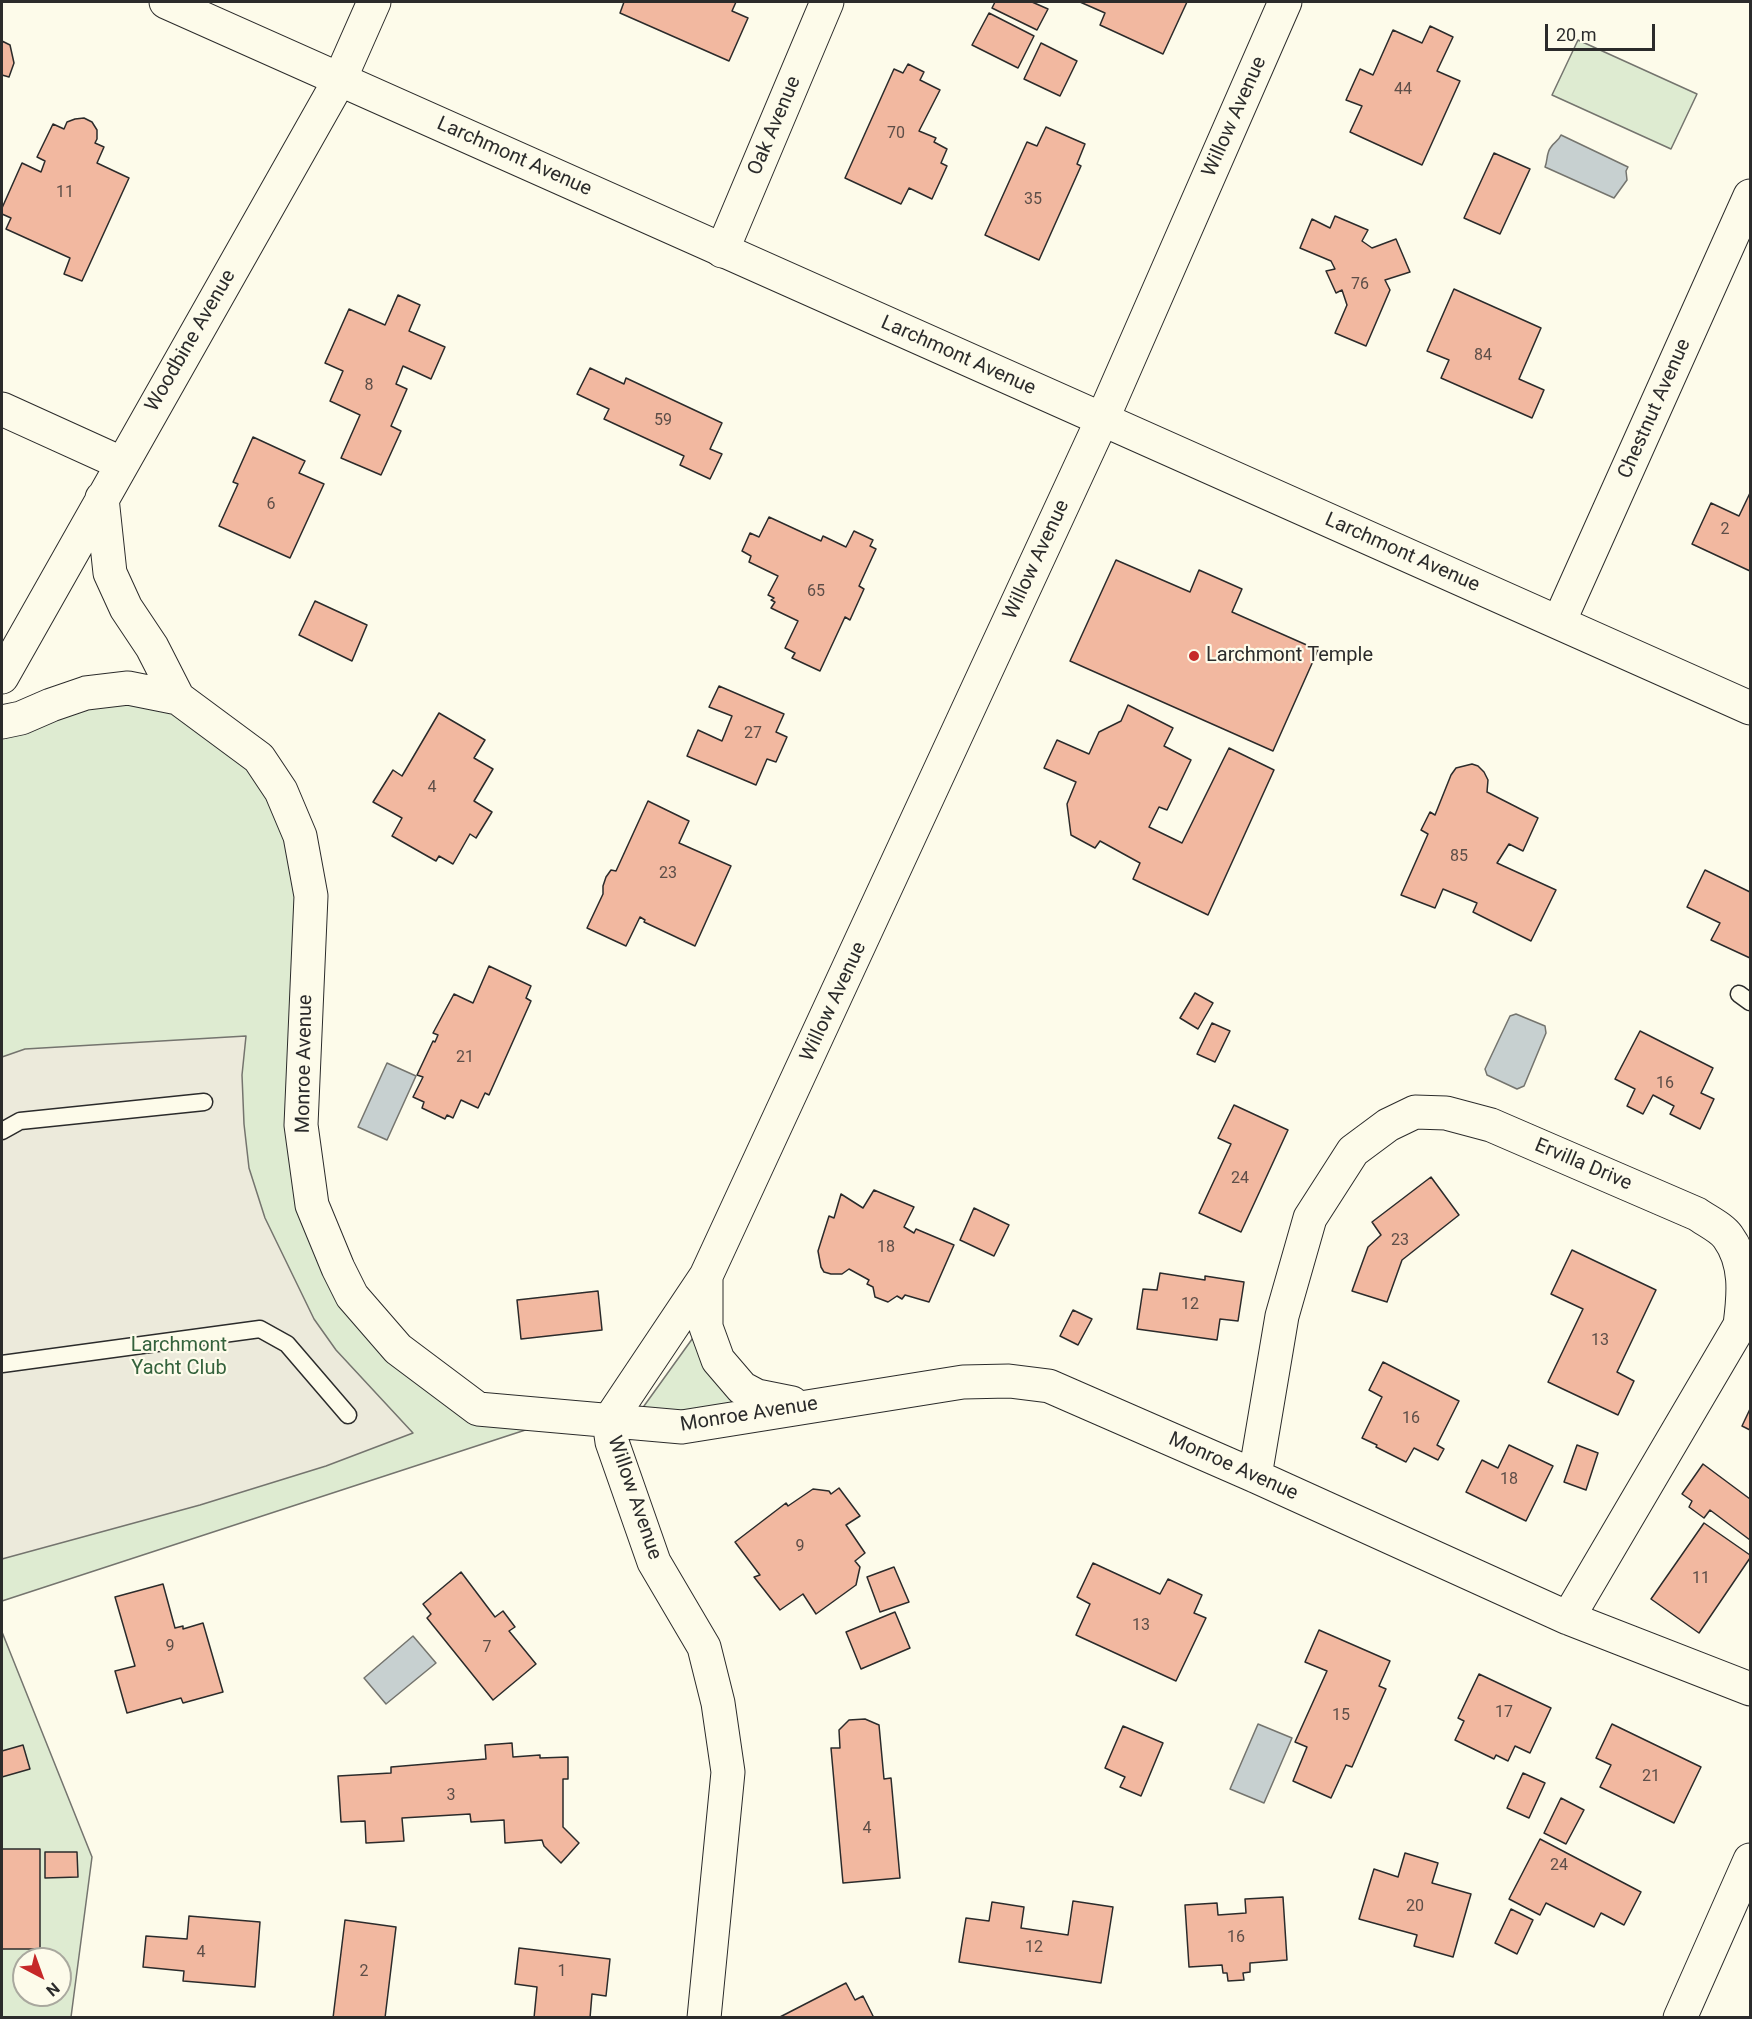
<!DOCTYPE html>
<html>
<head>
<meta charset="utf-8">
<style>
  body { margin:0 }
  #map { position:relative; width:1752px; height:2019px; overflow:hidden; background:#fdfbea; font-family:Roboto,sans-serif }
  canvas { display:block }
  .frame { position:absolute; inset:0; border:3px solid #2b2b2b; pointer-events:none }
  .north { position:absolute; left:12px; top:1947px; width:60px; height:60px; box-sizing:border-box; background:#fdfbea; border:2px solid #a9a89e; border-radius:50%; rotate:139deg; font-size:16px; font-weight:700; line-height:24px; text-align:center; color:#2b2b2b }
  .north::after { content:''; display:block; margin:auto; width:21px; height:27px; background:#c62828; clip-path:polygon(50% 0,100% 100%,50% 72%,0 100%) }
  .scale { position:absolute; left:1545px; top:24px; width:110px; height:27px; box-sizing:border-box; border:3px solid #2b2b2b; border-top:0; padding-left:8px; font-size:18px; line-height:21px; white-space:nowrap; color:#2b2b2b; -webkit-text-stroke:4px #fdfbea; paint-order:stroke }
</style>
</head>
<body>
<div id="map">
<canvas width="1752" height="2019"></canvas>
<div class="frame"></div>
<div class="north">N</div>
<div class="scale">20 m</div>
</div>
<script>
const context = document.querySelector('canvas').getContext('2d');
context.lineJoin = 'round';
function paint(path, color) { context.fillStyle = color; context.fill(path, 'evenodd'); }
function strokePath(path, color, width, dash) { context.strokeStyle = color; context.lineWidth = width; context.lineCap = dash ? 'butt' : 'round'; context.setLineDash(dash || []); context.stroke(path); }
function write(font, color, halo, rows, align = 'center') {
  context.font = font + ' Roboto,sans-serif'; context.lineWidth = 4.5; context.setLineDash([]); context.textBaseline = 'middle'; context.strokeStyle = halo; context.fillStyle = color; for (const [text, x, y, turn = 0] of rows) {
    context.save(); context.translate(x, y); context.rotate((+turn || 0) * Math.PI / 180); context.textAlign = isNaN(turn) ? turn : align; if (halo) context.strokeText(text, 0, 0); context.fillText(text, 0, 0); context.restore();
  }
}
const green = new Path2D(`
  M1578,40L1697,94L1671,149L1552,95Z
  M85,698L173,701L275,789L305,899L296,1105L344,1294L473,1412L556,1420L2,1601V725Z
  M695,1335L749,1399L690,1413H639Z
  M2,1632L92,1857L71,2017H2ZM24,1959H60V1995H24Z`);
paint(green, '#deebd1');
strokePath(green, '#74746e', 1.5);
const parking = new Path2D(`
  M246,1036L242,1075L244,1124L249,1168L265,1218L314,1319L336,1350L413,1433L326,1466L200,1505L2,1559V1057L25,1049Z`);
paint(parking, '#eceadb');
strokePath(parking, '#74746e', 1.5);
const water = new Path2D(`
  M1561,135L1628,167L1626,171L1627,180L1614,198L1545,167C1548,160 1546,153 1551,147C1554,142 1558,142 1561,135Z
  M1516,1014L1545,1026L1546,1033L1524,1086L1517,1089L1487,1075L1485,1069L1510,1016Z
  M387,1063L416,1076L387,1140L358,1127Z
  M413,1636L436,1663L386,1704L364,1678Z
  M1258,1724L1292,1738L1264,1803L1230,1789Z`);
paint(water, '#c7d0d0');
strokePath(water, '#74746e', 1.5);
const building = new Path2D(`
  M624,2H736L732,11L748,18L729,61L620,13Z
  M995,2H1032L1048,9L1037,30L992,8Z
  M1080,2H1187L1163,54L1100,25L1105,13Z
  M989,13L1034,36L1018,68L972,45Z
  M1430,26L1453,37L1437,71L1460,81L1422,165L1350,132L1362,106L1346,100L1360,69L1373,75L1393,30L1422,43Z
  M2,41L10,45L14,63L9,77L2,75Z
  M1041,43L1077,61L1060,96L1024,79Z
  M908,64L924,72L920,80L940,90L919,131L936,138L934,142L947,149L941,163L947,166L932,199L909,188L901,204L845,178L894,69L903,73Z
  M84,118L92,122L97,130V139L95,143L104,147L97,163L129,178L82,281L64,274L70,258L6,229L11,218L2,214V208L22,163L41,172L45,161L37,157L53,124L64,129L67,122L75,119Z
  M1046,127L1085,144L1077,164L1081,166L1039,260L985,235L1027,142L1037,146Z
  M1494,153L1530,169L1500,234L1464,218Z
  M1335,216L1368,230L1362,241L1372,248L1396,239L1410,272L1385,280L1390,290L1366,346L1335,333L1347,305L1342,290L1336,293L1326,271L1335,269L1331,261L1300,248L1312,219L1330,228Z
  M1454,289L1541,328L1519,379L1544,390L1532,418L1441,378L1449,360L1427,351Z
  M398,295L420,305L409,331L445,347L431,379L403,366L396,384L407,389L391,426L401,431L381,475L341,458L360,415L330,401L343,371L325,363L349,309L385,325Z
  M590,368L624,384L626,378L722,423L710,449L722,454L710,479L680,465L684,456L604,419L609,409L577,394Z
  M253,437L305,461L299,473L324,484L290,558L219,526L238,484L233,482Z
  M1750,493V571L1692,544L1711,503L1739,516Z
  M769,517L821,541L823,536L846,547L854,531L873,540L870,546L876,549L859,586L864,589L850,620L845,617L820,671L792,658L795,653L785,648L798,621L771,608L775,602L771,600L774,598L768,595L778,576L749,562L751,556L742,551L750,533L759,537Z
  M1116,560L1190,592L1199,570L1242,589L1232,612L1318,650L1273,751L1070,661Z
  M315,601L367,625L352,661L299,635Z
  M719,686L784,714L776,732L787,737L776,762L767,759L756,785L687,756L698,730L722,741L732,716L709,707Z
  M1128,705L1173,728L1164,746L1191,760L1167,810L1159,807L1149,827L1182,843L1229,748L1274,770L1208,915L1133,879L1140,863L1100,841L1095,848L1071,835L1067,804L1076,782L1044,768L1057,740L1089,754L1099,732L1121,721Z
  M439,713L485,740L474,758L493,769L474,801L492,812L476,838L470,834L453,864L439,856L436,861L392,836L402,818L373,802L393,770L402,776Z
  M1472,764L1478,766L1484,772L1488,780L1487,792L1538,818L1523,851L1509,844L1497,863L1556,890L1531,941L1473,912L1477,903L1443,889L1435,908L1401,895L1428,834L1421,830L1430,812L1435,815L1451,775L1456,768Z
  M648,801L689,821L679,843L731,866L695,946L644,922L645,920L640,917L626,946L587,928L603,894V886L606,877L611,870L616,871Z
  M1705,870L1750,892V958L1711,940L1720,923L1687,907Z
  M489,966L531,986L526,998L531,1001L489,1095L485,1093L478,1108L461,1100L453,1118L447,1115L445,1119L422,1108L424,1102L413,1097L423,1077L417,1075L433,1041L435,1042L438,1035L433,1033L454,994L473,1003Z
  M1195,993L1213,1003L1198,1029L1180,1018Z
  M1212,1023L1230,1031L1215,1062L1197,1054Z
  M1640,1031L1713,1068L1701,1093L1714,1099L1700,1129L1670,1114L1674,1106L1653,1095L1643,1114L1627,1106L1635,1089L1615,1079Z
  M1234,1105L1288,1130L1241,1232L1199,1213L1231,1144L1218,1138Z
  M1431,1177L1459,1215L1402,1260L1387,1302L1352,1291L1368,1247L1381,1235L1372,1222Z
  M874,1190L914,1207L904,1227L914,1233L916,1229L954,1245L929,1302L905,1295L902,1299L897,1296L888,1302L875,1297L873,1287L867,1284L869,1280L849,1269L842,1274H831L824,1272L821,1267L818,1251L829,1216L834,1218L841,1194L863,1208Z
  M974,1208L1009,1225L994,1256L960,1240Z
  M1572,1250L1656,1290L1617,1372L1634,1381L1618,1415L1548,1382L1583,1309L1551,1294Z
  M1160,1273L1205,1280V1276L1244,1282L1238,1321L1220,1319L1217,1340L1137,1329L1143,1289L1157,1290Z
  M598,1291L602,1330L521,1339L517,1300Z
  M1073,1310L1092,1319L1078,1345L1060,1336Z
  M1383,1362L1459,1401L1437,1445L1444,1449L1438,1460L1414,1448L1406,1462L1376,1447L1377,1445L1362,1438L1382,1397L1369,1390Z
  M1750,1409V1430L1742,1426Z
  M1509,1445L1553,1466L1526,1521L1466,1492L1482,1460L1498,1468Z
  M1577,1445L1598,1453L1586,1490L1564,1482Z
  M1703,1464L1750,1499V1540L1710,1510L1704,1518L1689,1507L1692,1501L1682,1494Z
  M839,1488L860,1516L846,1525L865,1553L855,1561L860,1567L856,1585L816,1614L803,1594L780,1610L754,1577L760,1575L735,1542L786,1503L788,1506L813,1489L829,1491L831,1494Z
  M1704,1523L1750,1555V1558L1699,1633L1651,1599Z
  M1093,1563L1160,1594L1168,1579L1202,1595L1194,1613L1206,1618L1176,1681L1076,1635L1090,1604L1077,1597Z
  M894,1567L909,1602L880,1612L867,1577Z
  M461,1572L495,1617L503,1611L515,1627L509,1631L536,1664L493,1700L427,1618L431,1614L423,1604Z
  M163,1584L175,1628L183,1626V1629L203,1623L223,1692L183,1703L181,1698L127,1713L115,1671L135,1666L115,1597Z
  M895,1612L910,1648L861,1669L846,1632Z
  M1319,1630L1390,1661L1379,1686L1386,1689L1352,1767L1346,1765L1331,1798L1293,1781L1307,1747L1295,1742L1327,1671L1305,1662Z
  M1479,1674L1551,1708L1530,1753L1515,1746L1508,1761L1496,1755L1494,1759L1455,1740L1464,1721L1458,1718Z
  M865,1719L879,1725L884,1779L891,1778L900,1878L843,1883L831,1748H840L839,1730L849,1720Z
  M1612,1724L1701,1767L1674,1823L1600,1787L1611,1765L1596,1758Z
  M1123,1726L1163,1743L1141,1796L1120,1787L1125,1777L1105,1768Z
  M512,1743L513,1757L540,1755V1758L568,1757V1779H563V1827L579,1843L561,1863L544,1846L542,1840L505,1843L504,1820L471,1822L470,1814L402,1818L404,1841L366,1843L365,1821L341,1822L338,1776L391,1773V1767L486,1759L485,1745Z
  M23,1745L30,1769L2,1777V1751Z
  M1523,1773L1545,1783L1529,1818L1507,1808Z
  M1561,1798L1584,1810L1566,1844L1544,1833Z
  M1540,1839L1641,1892L1624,1925L1601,1913L1594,1927L1546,1903L1540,1915L1509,1899Z
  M2,1849H40V1949H2Z
  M45,1852H77L78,1877L45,1878Z
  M1405,1853L1438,1863L1432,1883L1471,1894L1453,1957L1414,1946L1417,1935L1359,1919L1374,1869L1398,1877Z
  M1283,1897L1287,1960L1250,1963V1972L1243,1973L1244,1980L1228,1981L1227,1973H1223L1222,1965L1189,1967L1185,1905L1217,1903L1218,1915L1246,1913L1245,1899Z
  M1073,1901L1113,1907L1101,1983L959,1962L966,1918L989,1921L992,1902L1024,1907L1021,1928L1068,1935Z
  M1511,1909L1533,1920L1517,1954L1495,1943Z
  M189,1916L260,1922L255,1987L183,1981L184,1971L143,1967L146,1936L187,1939Z
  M345,1920L396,1927L385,2018H333Z
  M519,1948L610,1959L606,1996L592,1994L590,2018H534L537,1987L515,1984Z
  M846,1983L855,2000L863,1996L874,2018H778Z`);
paint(building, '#f2b8a0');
strokePath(building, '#2b2b2b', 1.5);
const service = new Path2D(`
  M1739,994L1750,1002
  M2,1131L20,1121L204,1102
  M2,1364L260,1329L287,1344L348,1415`);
const minor = new Path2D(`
  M722,251L827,2
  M2,409L121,463
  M102,498L110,573L126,608L152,647L178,698
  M1559,622L1750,196
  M2,677L340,79L374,2
  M2,722L21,718L51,705L86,693L128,688L178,698L259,758L281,791L300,836L311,896L301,1125L312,1205L338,1268L352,1296L398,1349L478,1409L682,1427L963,1382L1009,1381L1049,1386L1255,1476L1568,1618L1750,1689
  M706,1276V1327L718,1360L742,1388L757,1396L792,1403
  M1255,1476L1282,1316L1310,1218L1353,1151L1388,1125L1415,1112L1446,1113L1491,1125L1697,1214C1707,1221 1722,1228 1728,1237C1747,1263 1744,1295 1740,1325L1568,1618
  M704,2018L728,1772L718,1703L704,1647L654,1562L612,1442L609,1421L706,1276L1102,420L1285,2
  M1680,2018L1750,1860`);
const tertiary = new Path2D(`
  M166,2L1750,708`);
strokePath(service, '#2b2b2b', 19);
strokePath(minor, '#2b2b2b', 35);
strokePath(tertiary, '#2b2b2b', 35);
strokePath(service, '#fdfbea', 16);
strokePath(minor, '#fdfbea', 33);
strokePath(tertiary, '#fdfbea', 33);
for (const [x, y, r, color] of [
  [1194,656,6,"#c62828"]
]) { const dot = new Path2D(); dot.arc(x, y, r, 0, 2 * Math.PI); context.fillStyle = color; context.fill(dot); strokePath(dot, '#fdfbea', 2); }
write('16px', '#5d4e48', null, [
  ["44",1403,90],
  ["70",896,134],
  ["11",65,193],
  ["35",1033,200],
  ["76",1360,285],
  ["84",1483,356],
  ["8",369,386],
  ["59",663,421],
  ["6",271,505],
  ["2",1725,530],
  ["65",816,592],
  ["27",753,734],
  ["4",432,788],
  ["85",1459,857],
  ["23",668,874],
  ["21",465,1058],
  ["16",1665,1084],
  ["24",1240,1179],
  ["23",1400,1241],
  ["18",886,1248],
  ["12",1190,1305],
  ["13",1600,1341],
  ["16",1411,1419],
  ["18",1509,1480],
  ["9",800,1547],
  ["11",1701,1579],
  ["13",1141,1626],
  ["9",170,1647],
  ["7",487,1648],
  ["17",1504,1713],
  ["15",1341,1716],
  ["21",1651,1777],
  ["3",451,1796],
  ["4",867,1829],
  ["24",1559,1866],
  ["20",1415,1907],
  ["16",1236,1938],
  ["12",1034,1948],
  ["4",201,1953],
  ["2",364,1972],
  ["1",562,1972]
]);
write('20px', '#2b2b2b', '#fdfbea', [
  ["Willow Avenue",1235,117,-66],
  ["Oak Avenue",775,126,-67],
  ["Larchmont Avenue",514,157,24],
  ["Woodbine Avenue",191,341,-60],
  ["Larchmont Avenue",958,356,24],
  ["Chestnut Avenue",1655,409,-66],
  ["Larchmont Avenue",1402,553,24],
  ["Willow Avenue",1037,560,-65],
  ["Willow Avenue",834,1002,-65],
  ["Monroe Avenue",305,1064,-89],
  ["Ervilla Drive",1583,1165,23],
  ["Monroe Avenue",749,1415,-9],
  ["Monroe Avenue",1233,1467,24],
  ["Willow Avenue",634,1498,71]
]);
write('20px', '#2b2b2b', '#fdfbea', [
  ["Larchmont Temple",1206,656]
], 'left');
write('20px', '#34623c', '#fdfbea', [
  ["Larchmont",179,1346],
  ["Yacht Club",179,1369]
]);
</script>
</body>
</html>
